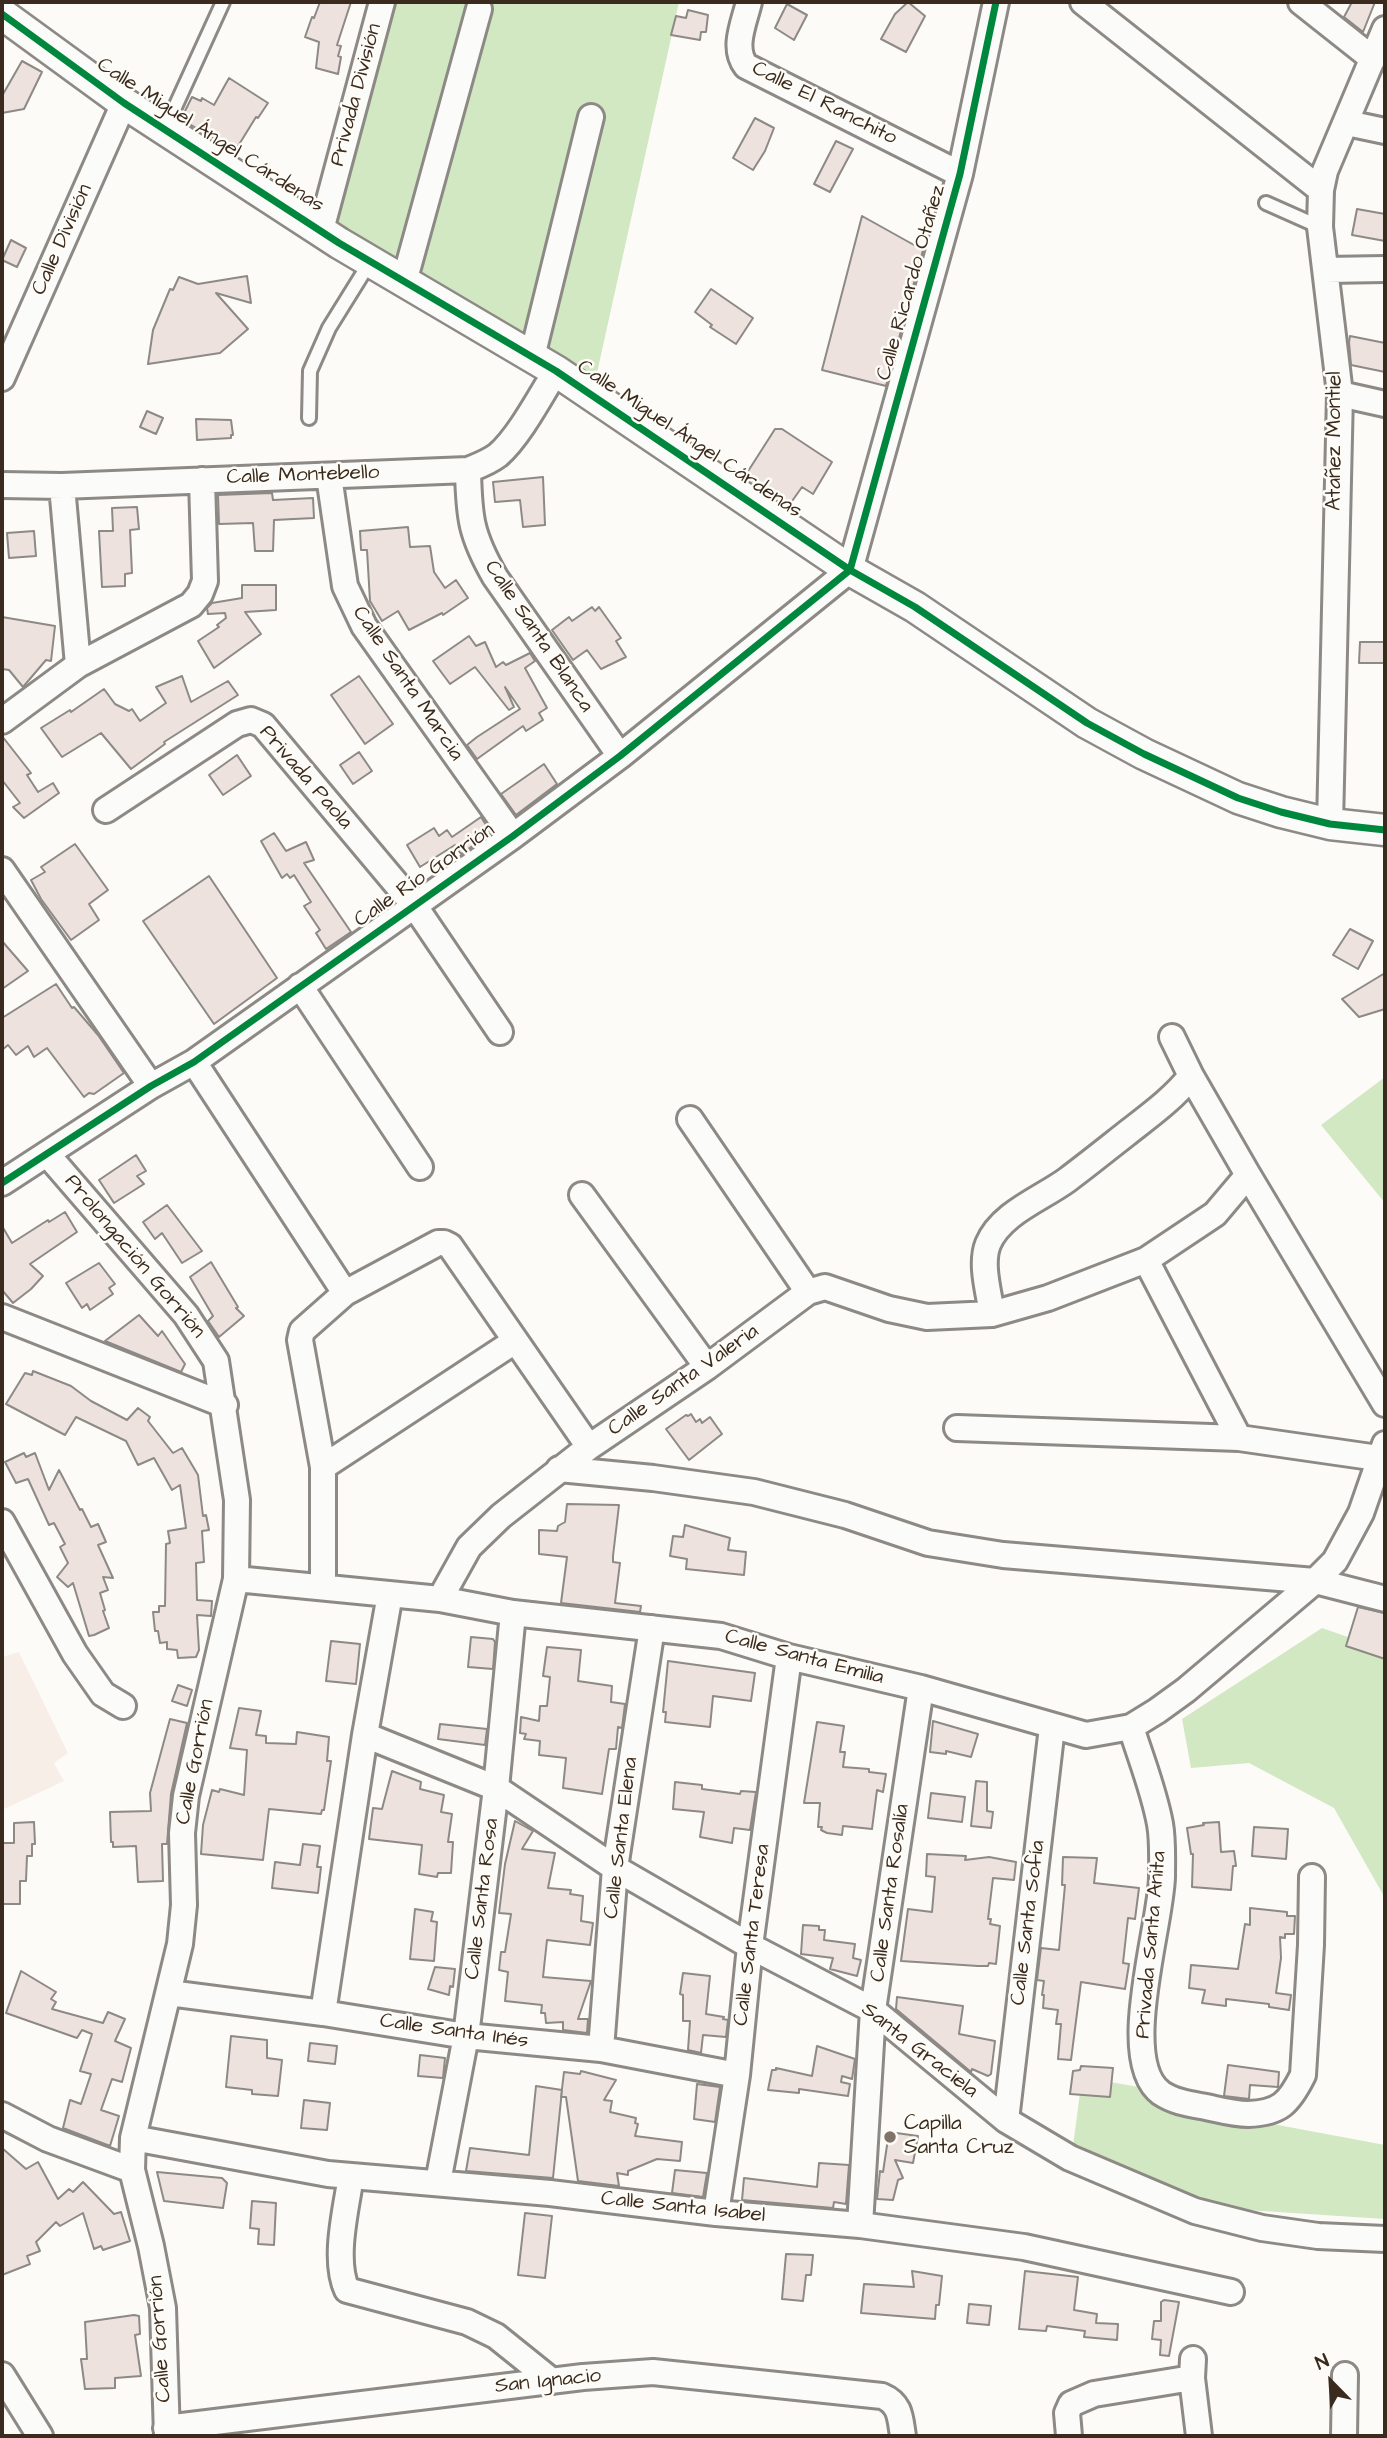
<!DOCTYPE html>
<html>
<head>
<meta charset="utf-8">
<style>
  body { margin:0 }
  #map { position:relative; width:1387px; height:2438px; overflow:hidden; background:#fcfbf8; font-family:"Architects Daughter",sans-serif }
  canvas { display:block }
  .frame { position:absolute; inset:0; border:4px solid #3b2a1e; pointer-events:none }
  .north { position:absolute; left:1296px; top:2347px; width:70px; height:70px; -webkit-text-stroke:5px #fdfcf7; paint-order:stroke; rotate:336deg; font-size:19px; font-weight:700; line-height:28px; text-align:center; color:#3b2a1e }
  .north::after { content:''; display:block; margin:auto; width:24px; height:32px; background:#3b2a1e; clip-path:polygon(50% 0,100% 100%,50% 72%,0 100%) }
</style>
</head>
<body>
<div id="map">
<canvas width="1387" height="2438"></canvas>
<div class="frame"></div>
<div class="north">N</div>
</div>
<script>
const context = document.querySelector('canvas').getContext('2d');
context.lineJoin = 'round';
function paint(path, color) { context.fillStyle = color; context.fill(path, 'evenodd'); }
function strokePath(path, color, width, dash) { context.strokeStyle = color; context.lineWidth = width; context.lineCap = dash ? 'butt' : 'round'; context.setLineDash(dash || []); context.stroke(path); }
function write(font, color, halo, rows, align = 'center') {
  context.font = font + ' "Architects Daughter",sans-serif'; context.lineWidth = 5; context.setLineDash([]); context.textBaseline = 'middle'; context.strokeStyle = halo; context.fillStyle = color; for (const [text, x, y, turn = 0] of rows) {
    context.save(); context.translate(x, y); context.rotate((+turn || 0) * Math.PI / 180); context.textAlign = isNaN(turn) ? turn : align; if (halo) context.strokeText(text, 0, 0); context.fillText(text, 0, 0); context.restore();
  }
}
paint(new Path2D(`
  M19,1652L68,1753L54,1763L64,1781L2,1810V1657Z`), '#f8eee8');
paint(new Path2D(`
  M392,2H679L591,400L326,226Z
  M1385,1077V1203L1321,1125Z
  M1322,1628L1385,1650V1898L1334,1808L1249,1763L1191,1768L1182,1719Z
  M1082,2077L1150,2089L1171,2105L1385,2145V2219L1232,2209L1072,2154Z`), '#d1e8c3');
const building = new Path2D(`
  M320,2H351L337,45L341,46L338,56L341,57L338,74L316,68L319,42L305,37L312,17L314,18Z
  M908,2L925,16L906,52L881,39L895,14Z
  M1352,2H1375L1363,32L1344,17Z
  M787,4L807,15L794,40L775,28Z
  M688,10L708,15L706,32H701L700,40L671,35L676,16L686,18Z
  M22,61L42,72L24,109L2,113V96Z
  M229,78L268,103L258,118L256,117L235,151L181,119L192,97L201,101L202,98L214,105Z
  M755,118L774,128L765,151L753,170L733,158Z
  M836,141L853,149L830,192L814,184Z
  M1357,209L1385,214V241L1352,235Z
  M862,216L923,250L886,386L822,370Z
  M11,240L26,248L17,267L2,260Z
  M247,276L251,303L216,293L248,329L220,353L148,364L153,330L170,289L173,290L179,277L198,284Z
  M711,289L753,318L736,344L710,327L712,325L695,312Z
  M1350,336L1385,343V372L1351,365L1349,342Z
  M147,411L163,418L156,434L140,427Z
  M196,419L231,420L233,435H231V438L197,440Z
  M775,429H782L832,462L813,494L802,487L790,504L745,476Z
  M543,477L545,525L523,527L520,500L495,502L493,482Z
  M272,493L273,500L313,498L314,518L274,520L273,551H255L253,523L219,524L218,495Z
  M137,507L139,529L130,530L132,573L125,574V586L102,587L99,531H113L112,508Z
  M408,527L410,547L430,546L434,572L445,588L456,580L468,598L443,615L442,613L409,630L398,611L382,621L370,601L367,550H361L360,531Z
  M34,531L36,556L9,558L7,533Z
  M242,585H276V610L245,612L261,634L214,668L198,641L219,627L217,625L226,618L225,613L208,614L207,608L212,603L242,598Z
  M592,607L595,611L599,607L621,638L616,641L626,657L601,669L587,650L573,660L552,630L569,617L572,621Z
  M2,617L55,626L51,661L46,660L23,687L9,670L2,669Z
  M469,636L476,646L485,642L496,667L503,662L506,665L530,653L535,661L525,668L547,708L539,713L543,720L526,731L523,726L477,759L467,745L477,737L520,709L505,687L514,707L509,710L475,667L450,684L433,661Z
  M1360,642H1385V663H1359Z
  M182,676L191,702L228,681L238,695L164,742L165,744L131,769L101,733L62,757L41,728L70,710L71,712L104,689L115,704L129,711L132,709L140,721L166,703L156,687Z
  M359,676L393,724L365,744L331,695Z
  M2,736L31,773L27,775L38,792L53,783L59,793L24,818L13,807L20,803L2,780Z
  M359,752L372,771L353,784L340,765Z
  M237,755L251,776L223,795L209,775Z
  M544,764L557,784L516,815L501,794Z
  M481,817L491,833L461,854L455,845L420,867L407,845L434,828L439,836L447,830L452,837Z
  M274,833L286,851L306,842L314,860L304,863L351,932L326,949L316,933L320,930L304,906L311,902L294,875L290,878L287,874L282,878L261,841Z
  M75,844L108,890L89,904L99,920L71,940L41,899L31,880L45,872L41,867Z
  M209,876L277,978L214,1024L143,921Z
  M1350,929L1373,941L1358,969L1333,955Z
  M2,941L28,971L2,989Z
  M1385,973V1009L1359,1017L1342,999Z
  M56,984L72,1008L74,1007L98,1035L124,1073L94,1094L89,1093L84,1097L47,1048L34,1057L28,1046L16,1055L8,1045L2,1050V1018Z
  M136,1155L146,1171L137,1176L144,1184L114,1203L99,1180Z
  M167,1205L202,1251L182,1263L162,1233L155,1239L143,1222Z
  M65,1212L77,1232L30,1264L43,1276L31,1289L13,1303L2,1290V1226L12,1243L48,1220L49,1222Z
  M211,1262L238,1307L236,1308L244,1316L219,1337L208,1321L213,1316L190,1277Z
  M99,1263L115,1284L109,1288L113,1294L90,1310L87,1304L82,1308L66,1283Z
  M139,1315L158,1336L162,1331L185,1364L181,1372L105,1341Z
  M33,1371L71,1386L91,1401L127,1420L138,1408L150,1417L148,1421L173,1453L182,1448L198,1475L203,1516L206,1515L209,1530L202,1531L204,1562L196,1563L197,1600L212,1601L211,1616L197,1615L199,1650L196,1657L178,1658L177,1650L167,1649V1642L160,1643L158,1631H155L153,1612H159V1606H165L166,1544L170,1543L168,1531L186,1528L180,1485L172,1490L154,1458L138,1465L126,1441L76,1417L65,1435L6,1404L25,1373L32,1375Z
  M691,1414L696,1422L700,1419L702,1423L710,1417L722,1434L689,1460L666,1429L686,1415L688,1416Z
  M24,1453L26,1457L35,1453L49,1490L59,1470L80,1510L82,1509L91,1527L98,1524L106,1542L98,1545L113,1578L103,1577L108,1590L100,1593L105,1610L103,1611L109,1628L94,1635L89,1636L73,1583L68,1587L57,1577L68,1563L60,1547L65,1544L54,1523L49,1525L28,1479L16,1483L5,1462Z
  M567,1504L619,1505L613,1556V1562L620,1563L615,1603L641,1606L640,1612L561,1603L567,1557L539,1554V1530L557,1531L558,1526L565,1522Z
  M685,1525L730,1538L728,1550L746,1552L744,1575L686,1569L687,1559L670,1556L673,1536L683,1537Z
  M1358,1607L1385,1613V1659L1346,1646Z
  M471,1637L493,1639L495,1642L493,1669L468,1667Z
  M331,1641L360,1644L356,1684L326,1681Z
  M547,1647L581,1650L578,1681L612,1686L611,1702L625,1704L622,1728L618,1727L616,1749H609L602,1794L563,1788L566,1758L539,1755L540,1741L524,1739L526,1734L520,1733L521,1717L539,1721L540,1706H547L550,1677L543,1676Z
  M668,1661L755,1673L751,1701L713,1696L710,1727L665,1722L666,1712H663Z
  M178,1685L192,1690L187,1706L172,1701Z
  M239,1708L261,1711L256,1735L266,1736V1743L296,1744L297,1732L329,1737L327,1761H331L324,1810H322L321,1814L269,1809L263,1860L201,1854L203,1825L212,1790L219,1792L220,1789L244,1795L247,1750L230,1748Z
  M170,1719L187,1723L171,1794L167,1844H162L163,1881L138,1882L136,1846L113,1847V1842H111L110,1812L151,1811L150,1793Z
  M933,1721L978,1734L971,1757L946,1751V1754L930,1752Z
  M817,1722L844,1726L840,1752H845L843,1767L869,1769V1772L886,1774L883,1792L877,1790L872,1829L843,1826L842,1835L827,1833L821,1830L822,1827H818L820,1803H804Z
  M440,1724L487,1729L485,1745L438,1739Z
  M392,1771L421,1782L420,1789L444,1795L441,1812L452,1814L448,1842H453L451,1873H438L437,1877L419,1874L422,1845L369,1839L373,1808L382,1809Z
  M976,1781L987,1782V1811L993,1812L991,1828L971,1826Z
  M675,1782L702,1785V1789L740,1794L741,1791L756,1792L750,1830L734,1828L732,1843L700,1837L704,1812L673,1809Z
  M931,1793L965,1797L962,1822L928,1818Z
  M515,1821L533,1831L522,1849L555,1853L548,1888L571,1890L570,1894L583,1896L581,1921L593,1923L590,1945L547,1940L543,1977L591,1981L578,2019H588L587,2033L563,2030V2022L546,2023L545,2013H541L542,2005L505,2001L508,1972L499,1970L501,1952H505L511,1914L499,1913L505,1864Z
  M34,1822L35,1844H32V1856H27L26,1881H20V1904H2V1843H14V1823Z
  M1219,1822L1221,1852L1234,1851L1236,1866H1233L1231,1890L1192,1887L1193,1854H1191L1187,1828L1204,1825L1203,1823Z
  M1254,1827L1288,1829L1286,1859L1252,1856Z
  M303,1844L320,1846L317,1867H321L318,1893L272,1888L275,1862L300,1865Z
  M927,1854L966,1856L965,1860L989,1857L1016,1862L1014,1880L993,1878L988,1919H991L990,1924L1000,1926L996,1964L989,1963L988,1966H978L901,1961L908,1909L932,1912L935,1877L926,1876Z
  M1063,1857L1097,1858L1094,1883L1139,1888L1135,1919L1128,1918L1123,1963L1129,1964L1125,1989L1081,1982L1071,2060L1058,2059L1061,2024H1056L1058,2010L1043,2008L1044,1995H1042L1044,1981L1037,1980L1041,1948L1059,1950L1065,1885H1062Z
  M1250,1908L1287,1912V1916H1295L1294,1934H1285V1938L1280,1937L1281,1958L1276,1993L1291,1995L1289,2010L1269,2007V2004L1226,1999V2006L1202,2003L1205,1990L1189,1988L1191,1965L1238,1969L1245,1924L1250,1925Z
  M415,1909L433,1912L431,1921L437,1922L434,1961L410,1959Z
  M803,1925L819,1926V1930H825L824,1940L855,1944L853,1958L861,1960L857,1976L830,1969L833,1958L801,1954Z
  M435,1967L455,1969L453,1987L450,1986L449,1995L428,1989Z
  M21,1971L56,1992L51,1999L56,2002L52,2009L103,2023L108,2012L125,2019L115,2041L131,2048L122,2082L112,2079L101,2110L119,2116L110,2146L63,2128L70,2100L81,2104L91,2074L80,2071L92,2034L82,2030L77,2038L6,2013Z
  M683,1973L710,1976L706,2014L724,2017L723,2019L728,2020L726,2037L703,2035L701,2053L688,2050L690,2021H683V1995L680,1994Z
  M897,1997L963,2006L959,2034L995,2041L991,2074L988,2076L972,2069L971,2072L896,2009Z
  M231,2036L267,2040V2058L282,2060L278,2096L252,2094V2090L226,2087Z
  M310,2043L337,2046L335,2064L308,2061Z
  M817,2046L855,2059L852,2079L842,2076L841,2082L850,2084L848,2096L799,2089V2093L768,2090L772,2070H776V2068L812,2076Z
  M420,2055L445,2058L443,2078L418,2076Z
  M1228,2065L1279,2072L1278,2087L1250,2085L1249,2099L1224,2096Z
  M1081,2066L1113,2068L1110,2097L1070,2094L1073,2071L1080,2070Z
  M581,2071L616,2080L604,2100L612,2101L610,2112L636,2118L635,2123L638,2124L635,2136L682,2142L680,2161L657,2159L628,2171V2175L617,2173L619,2186L578,2181L566,2097H561L564,2072L580,2074Z
  M697,2084L720,2087L715,2122L694,2119Z
  M536,2086L562,2090L553,2178L466,2171L470,2148L529,2155Z
  M304,2100L330,2103L327,2130L301,2128Z
  M889,2132L918,2136L913,2163L895,2160L903,2178L898,2180L893,2200L877,2199L880,2171L883,2172Z
  M2,2148L26,2169L38,2162L58,2199L69,2189L73,2192L83,2182L114,2214L121,2212L130,2241L103,2250L101,2246L94,2249L83,2213L60,2226L56,2222L36,2242L40,2251L27,2256L30,2264L2,2275Z
  M819,2163L849,2165L846,2204L834,2202L833,2208L742,2200L744,2178L817,2187Z
  M675,2170L707,2173L703,2197L672,2193Z
  M157,2172L222,2178L227,2183L223,2208L164,2201Z
  M252,2201L276,2203L274,2245L258,2244L259,2229L250,2228Z
  M525,2213L552,2216L545,2278L518,2275Z
  M786,2254L813,2255L811,2275H806L803,2301L782,2299Z
  M912,2271L942,2276L939,2305H936L935,2319L861,2313L864,2284L914,2287Z
  M1025,2271L1078,2277L1074,2310L1097,2314L1096,2323L1118,2324L1117,2340L1084,2337L1085,2331L1047,2326L1046,2331L1019,2329Z
  M1164,2300L1179,2302L1169,2356L1160,2355L1161,2340L1152,2339L1154,2321H1161V2302Z
  M969,2304L991,2306L989,2325L967,2323Z
  M134,2315L139,2316L140,2334L135,2335L141,2376L115,2378V2388L85,2389L81,2359H87L85,2322Z`);
paint(building, '#eee2de');
strokePath(building, '#8d8985', 2);
const service = new Path2D(`
  M165,129L223,2
  M1266,203L1320,227
  M309,418L310,371L329,328L370,262`);
const minor = new Path2D(`
  M749,2C744,23 732,48 746,66L960,174
  M1083,2L1321,190
  M1301,2L1373,59
  M1347,123L1385,131
  M321,230L382,2
  M1326,270L1385,269
  M404,282L479,9
  M532,357L591,117
  M2,378L124,103
  M1340,394L1385,404
  M468,470C469,518 471,535 495,577L620,756
  M329,476L345,586L364,626L513,836
  M2,485L62,486L468,470C478,466 489,462 498,455C519,437 541,395 556,371
  M62,486L78,665
  M2,721L78,665L191,605L200,594L205,581L202,480
  M106,810L237,724L251,720L263,725L414,905L500,1032
  M1330,824L1340,394L1320,227L1321,190L1325,171L1385,29
  M2,870L151,1086
  M300,986L420,1167
  M194,1062L345,1293
  M1191,1076L1248,1175
  M690,1119L808,1292
  M47,1154L186,1315L216,1361L237,1500L236,1579L186,1796L182,1833L184,1905L180,1944L133,2138L132,2170L151,2246L163,2308L167,2436
  M2,1183L151,1086L194,1062L513,836L620,756L850,570L960,174L996,2
  M582,1195L707,1367
  M1146,1260L1239,1438
  M992,1314C989,1293 980,1264 988,1244C1001,1213 1041,1199 1067,1180C1087,1165 1107,1149 1126,1134C1149,1116 1173,1099 1191,1076L1172,1037
  M2,1317L225,1405
  M957,1428L1239,1438L1385,1459
  M323,1467L515,1341
  M559,1469L653,1478L754,1492L845,1515L928,1543L1003,1555L1315,1581L1385,1599
  M2,1522L75,1654L103,1694L123,1706
  M236,1579L440,1599L513,1613L721,1636L789,1657L921,1688L1086,1735L1131,1727L1157,1711L1186,1690L1315,1581L1335,1561L1361,1513L1385,1444
  M323,1587V1467L300,1340L302,1331L345,1293L438,1243H444L450,1246L589,1447
  M440,1599L469,1547L501,1516L589,1447L707,1367L808,1292L825,1287L889,1309L927,1317L992,1314L1048,1298L1146,1260L1215,1214L1248,1175L1385,1404
  M1131,1727C1141,1759 1154,1791 1160,1824C1163,1840 1162,1860 1162,1877C1161,1926 1117,2061 1161,2093C1174,2102 1190,2104 1206,2107C1220,2110 1234,2114 1248,2114C1280,2113 1289,2103 1303,2075L1311,1945L1312,1877
  M365,1735L496,1788L615,1868L750,1946L873,2010L1006,2120L1070,2158L1195,2211L1262,2228L1318,2236L1385,2239
  M169,1993L323,2013L466,2036L601,2049L737,2075
  M323,2013L365,1735L390,1594
  M601,2049L615,1868L652,1628
  M2,2115L48,2139L132,2170
  M1006,2120L1052,1727
  M133,2138L328,2174L550,2193L716,2213L860,2225L1024,2247L1231,2292
  M351,2176C346,2209 333,2260 347,2290L467,2322L496,2336L552,2381
  M438,2182L466,2036L496,1788L513,1613
  M716,2213L737,2075L750,1946L789,1657
  M860,2225L873,2010L921,1688
  M1193,2359L1192,2378L1199,2436
  M2,2375L40,2436
  M166,2428L583,2377L653,2372L882,2396C901,2404 900,2418 903,2436
  M1069,2436L1067,2413L1071,2404L1094,2394L1192,2378
  M1344,2436L1345,2375`);
const tertiary = new Path2D(`
  M2,14L124,103L339,243L556,371L850,570L915,607L1087,723L1144,754L1238,798L1281,812L1330,824L1385,830`);
strokePath(service, '#8d8985', 18);
strokePath(minor, '#8d8985', 30);
strokePath(tertiary, '#8d8985', 35);
strokePath(service, '#fbfbf9', 12);
strokePath(minor, '#fbfbf9', 24);
strokePath(tertiary, '#fbfbf9', 30);
strokePath(new Path2D(`
  M2,14L124,103L339,243L556,371L850,570L915,607L1087,723L1144,754L1238,798L1281,812L1330,824L1385,830
  M2,1183L151,1086L194,1062L513,836L620,756L850,570L960,174L996,2`), '#00873e', 7);
for (const [x, y, r, color] of [
  [890,2137,7,"#7f736a"]
]) { const dot = new Path2D(); dot.arc(x, y, r, 0, 2 * Math.PI); context.fillStyle = color; context.fill(dot); strokePath(dot, '#fdfcf7', 2.5); }
write('21px', '#3b2a1e', '#fdfcf7', [
  ["Privada División",357,95,-75],
  ["Calle El Ranchito",824,104,27],
  ["Calle Miguel Ángel Cárdenas",210,136,33],
  ["Calle División",63,240,-66],
  ["Calle Ricardo Otañez",912,283,-74],
  ["Calle Miguel Ángel Cárdenas",689,440,34],
  ["Atañez Montiel",1336,441,-90],
  ["Calle Montebello",303,476,-2],
  ["Calle Santa Blanca",538,637,56],
  ["Calle Santa Marcia",407,684,56],
  ["Privada Paola",305,778,49],
  ["Calle Río Gorrión",425,876,-35],
  ["Prolongación Gorrión",134,1257,50],
  ["Calle Santa Valeria",684,1381,-35],
  ["Calle Santa Emilia",804,1658,15],
  ["Calle Gorrión",196,1762,-79],
  ["Calle Santa Elena",622,1838,-83],
  ["Calle Santa Rosalía",891,1893,-82],
  ["Calle Santa Rosa",483,1899,-83],
  ["Calle Santa Sofía",1029,1923,-83],
  ["Calle Santa Teresa",753,1935,-83],
  ["Privada Santa Anita",1152,1945,-85],
  ["Calle Santa Inés",454,2032,8],
  ["Santa Graciela",919,2051,38],
  ["Calle Santa Isabel",683,2208,6],
  ["Calle Gorrión",161,2339,-94],
  ["San Ignacio",548,2382,-6]
]);
write('21px', '#3b2a1e', '#fdfcf7', [
  ["Capilla",904,2125],
  ["Santa Cruz",904,2149]
], 'left');
</script>
</body>
</html>
